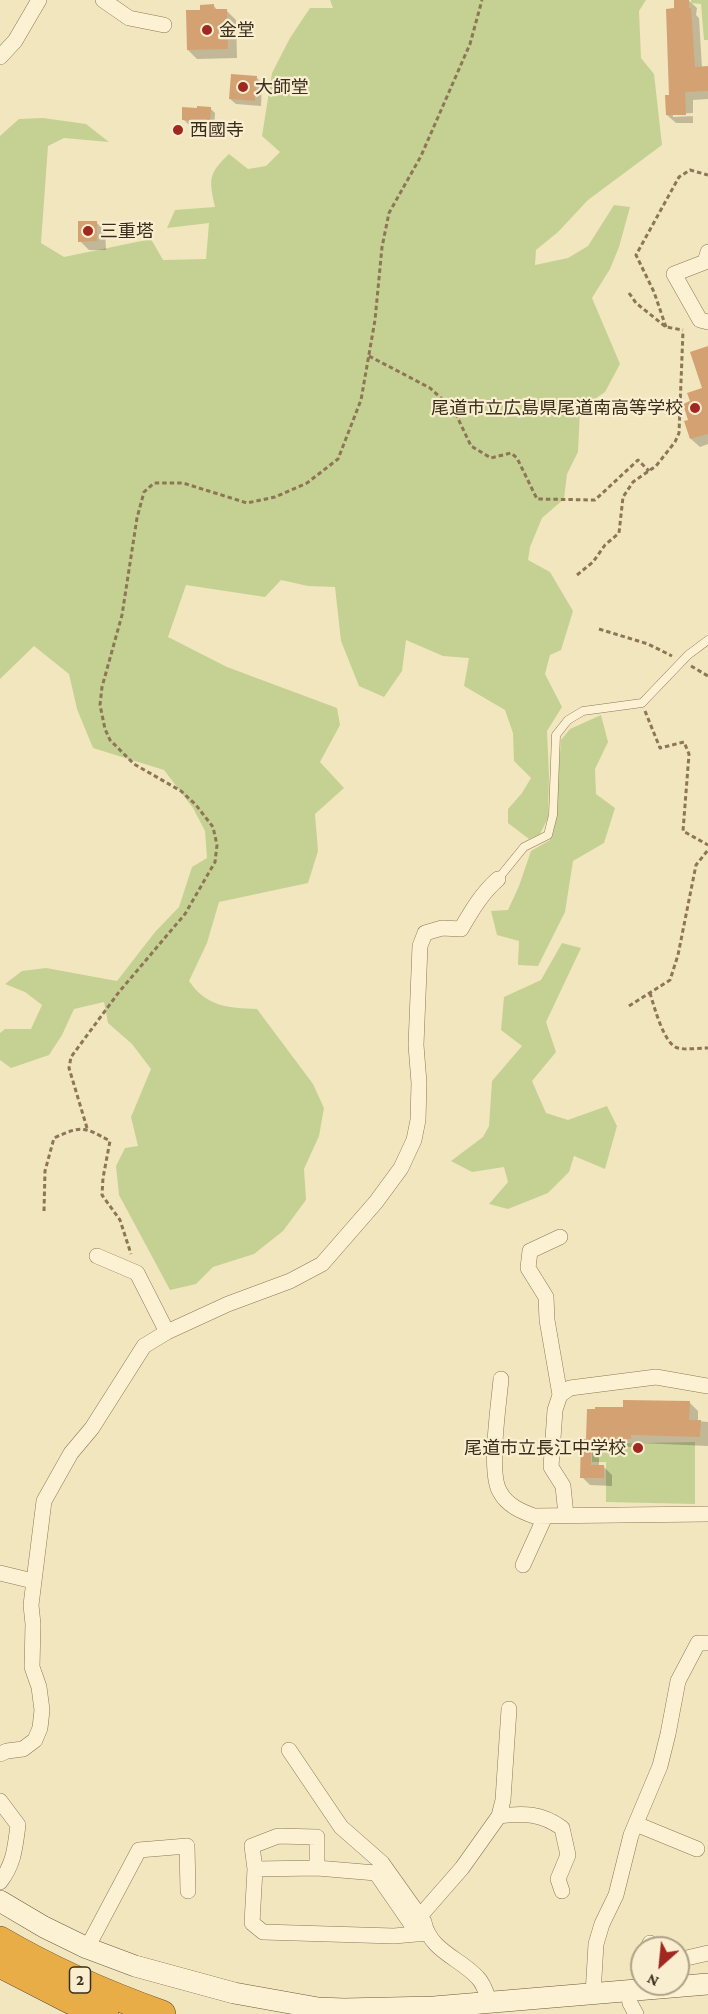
<!DOCTYPE html>
<html>
<head>
<meta charset="utf-8">
<style>
  body { margin:0 }
  #map { position:relative; width:708px; height:2014px; overflow:hidden; background:#f2e6bf; font-family:"Crimson Pro",serif }
  canvas { display:block }
  .north { position:absolute; left:630px; top:1936px; width:60px; height:60px; box-sizing:border-box; background:#f9efd0; border:2px solid #ada188; border-radius:50%; rotate:207deg; font-size:16px; font-weight:700; line-height:24px; text-align:center; color:#3b2d1c }
  .north::after { content:''; display:block; margin:auto; width:21px; height:27px; background:#a12820; clip-path:polygon(50% 0,100% 100%,50% 72%,0 100%) }
</style>
</head>
<body>
<div id="map">
<canvas width="708" height="2014"></canvas>
<div class="north">N</div>
</div>
<script>
const context = document.querySelector('canvas').getContext('2d');
context.lineJoin = 'round';
function paint(path, color) { context.fillStyle = color; context.fill(path, 'evenodd'); }
function strokePath(path, color, width, dash) { context.strokeStyle = color; context.lineWidth = width; context.lineCap = dash ? 'butt' : 'round'; context.setLineDash(dash || []); context.stroke(path); }
function write(font, color, halo, rows, align = 'center') {
  context.font = font + ' "Crimson Pro","Noto Sans JP",serif'; context.lineWidth = 4.5; context.setLineDash([]); context.textBaseline = 'middle'; context.strokeStyle = halo; context.fillStyle = color; for (const [text, x, y, turn = 0] of rows) {
    context.save(); context.translate(x, y); context.rotate((+turn || 0) * Math.PI / 180); context.textAlign = isNaN(turn) ? turn : align; if (halo) context.strokeText(text, 0, 0); context.fillText(text, 0, 0); context.restore();
  }
}
paint(new Path2D(`
  M330,0H646L639,11L641,58L654,74L662,145L588,200L558,232L536,250L535,265L568,258L588,246L614,205L630,207L619,247L610,269L592,298L620,364L605,392L580,409L578,452L567,474L564,499L542,518L530,547L528,560L550,572L573,611L561,650L550,655L545,674L562,707L547,731L549,775L548,818L540,834L529,839L508,823V809L522,793L531,778L514,761L513,733L505,710L464,686L469,658L443,656L406,640L402,671L384,697L359,686L341,641L335,587L308,586L281,580L265,597L186,585L168,637L227,667L337,708L340,725L320,762L344,788L315,814L318,851L308,883L219,902L207,943L189,981C207,1007 228,1008 257,1009L313,1084L324,1108L319,1136L304,1169L306,1200L283,1231L254,1254L213,1267L196,1284L170,1290L119,1195L116,1166L125,1148L138,1146L131,1117L151,1069L132,1044L108,1023L104,1002L74,1009L62,1035L49,1055L11,1068L0,1060V1033L5,1029H31L42,1005L25,992L5,984L22,971L46,968L117,981L155,932L179,907L192,867L207,858L205,831L193,808L164,770L93,748L77,709L69,674L34,646L0,679V136L19,119L43,118L86,124L109,142L64,138L48,146L41,243L64,257L151,239L163,260L206,259L209,223L167,228L175,210L215,207C209,179 208,174 229,154L248,169L266,166L280,152L262,136L272,73L290,38L310,8H333Z
  M691,0H708V40H704L701,4L691,3Z
  M601,715L608,742L595,769L596,794L615,808L604,843L573,861L565,912L538,966L518,965L519,941L497,935L491,911L508,910L519,886L531,851L550,840L555,821L561,740L570,729Z
  M562,943L581,948L546,1022L556,1052L532,1081L546,1113L568,1120L607,1106L617,1126L605,1169L574,1156L569,1172L548,1193L508,1209L489,1204L508,1182L504,1167L472,1172L451,1161L483,1137L489,1126L492,1081L522,1046L501,1030L504,997L541,980Z
  M695,1442V1504L606,1502V1462H592V1444Z`), '#c5d192');
paint(new Path2D(`
  M676,0H688L697,8L696,15L699,18L702,68H708V99L693,100V123H676L667,115L670,96ZM693,113V116L673,117V114Z
  M214,6L218,11H227L236,20L237,58L197,59L188,50L201,12Z
  M256,77L262,83L261,106L236,104L230,99Z
  M210,108L215,113L214,129H202L197,124H188L183,119Z
  M96,222L105,231L106,250H89L80,241Z
  M708,347V444L700,447L691,439L690,421L692,402L704,389Z
  M689,1402L698,1411V1421L708,1422V1446L639,1443V1447H624V1450L599,1449V1466H603L612,1475V1486L590,1485L582,1477L588,1440L624,1409Z`), '#0003');
paint(new Path2D(`
  M674,0H689V8H691L695,67L708,66V91L685,92L686,115H666L665,95H669L666,9L674,8Z
  M214,4V9H227L228,49L187,50L186,10H200V5Z
  M231,74L257,76L255,101L229,99Z
  M197,106L211,107L210,125H196V121L182,120V107L197,108Z
  M78,221H97V241L78,242Z
  M708,346V434L690,439L684,421L688,420L683,404L690,401L687,393L702,388L690,352Z
  M623,1400L690,1401L689,1420H701L700,1437L631,1435V1439H616V1442H591V1465H604V1478H580L581,1439H586L587,1409H595V1407H623Z`), '#d4a172');
const lane = new Path2D(`
  M498,879L524,847L548,835L553,815L556,735L568,720L583,711L642,703L688,655L708,640`);
const street = new Path2D(`
  M103,0L129,18L164,25
  M0,57L15,41L39,0
  M708,252L705,262L674,274L700,320L708,322
  M97,1256L137,1273L167,1332
  M501,1379C499,1403 488,1473 500,1492C507,1505 520,1511 534,1516L708,1514
  M560,1395L547,1320L546,1297L528,1268L530,1251L560,1237
  M566,1515L563,1486L551,1467L555,1410L560,1395L570,1388L656,1377L708,1386
  M523,1565L543,1521L542,1516
  M0,1573L33,1581
  M289,1750L341,1827L382,1863L424,1922C430,1951 460,1958 478,1978C484,1984 487,1995 490,2003
  M0,1754L7,1751L23,1749L35,1740L40,1728L42,1710L39,1687L32,1667L33,1624L31,1605L44,1501L71,1453L92,1428L144,1346L167,1332L228,1304L290,1281L322,1264L376,1202L401,1168L414,1140L418,1120L419,1083L416,1045L420,946L425,933L442,928L461,929C472,910 482,893 498,879
  M0,1801L18,1825C15,1848 14,1864 0,1882
  M499,1816C524,1813 541,1813 562,1828L568,1855L558,1879L562,1891
  M636,1824L697,1849
  M317,1868V1837L278,1836L252,1846L255,1869L252,1923L263,1932L394,1936L427,1933
  M255,1869L317,1868L376,1873L418,1934
  M420,1916L462,1868L499,1816L503,1800L509,1709
  M87,1948L139,1850L187,1846L188,1891
  M648,1948L650,1943
  M678,1960L708,1953
  M642,1965V1974
  M628,1992L630,2003L636,2014
  M593,1994L596,1944L602,1924L616,1895L631,1835L660,1766L668,1734L678,1681L698,1643H708`);
const secondary = new Path2D(`
  M0,1901L44,1927L87,1948L135,1966L234,1993L318,2008L344,2009L434,2007L708,1984`);
const highway = new Path2D(`
  M0,1940C51,1970 106,1994 162,2014
  M0,1964L72,2001L105,2014`);
strokePath(lane, '#8c7656', 9);
strokePath(street, '#8c7656', 16);
strokePath(secondary, '#6e5739', 22);
strokePath(highway, '#5a442b', 28);
strokePath(new Path2D(`
  M629,293L636,303L666,327L683,330
  M666,327L654,292L636,255L679,177L690,170L708,175
  M369,356L430,388L454,410L471,446L491,458L511,453L517,458L537,499L595,500L638,460L649,471
  M577,575L593,562L605,545L619,533L623,497L633,482L656,466L675,442L679,433L683,331
  M599,629L648,644L672,656
  M691,666L708,676
  M645,711L660,748L684,742L689,754L683,831L708,845
  M650,993C654,1006 664,1045 678,1048C687,1050 699,1048 708,1048
  M629,1006L670,980L678,955L696,865L708,850
  M87,1128L69,1068L71,1057L119,992L185,914L215,862L217,845L213,827L196,805L181,791L134,764L110,740L105,729L100,705L102,687L122,615L137,518L144,492L154,483H183L247,503L275,497L307,483L338,459L361,400L375,320L382,247L389,213L421,156L470,44L482,0
  M44,1211L45,1171L54,1138C82,1125 84,1127 110,1141L103,1178L102,1195L120,1220L131,1254`), '#8c7656', 3, [4.5, 3]);
strokePath(lane, '#fcf2d3', 8);
strokePath(street, '#fcf2d3', 15);
strokePath(secondary, '#fcf2d3', 21);
strokePath(highway, '#e9ad48', 27);
for (const [x, y, r, color] of [
  [207,30,6,"#a12820"],
  [243,87,6,"#a12820"],
  [178,130,6,"#a12820"],
  [88,231,6,"#a12820"],
  [695,408,6,"#a12820"],
  [638,1448,6,"#a12820"]
]) { const dot = new Path2D(); dot.arc(x, y, r, 0, 2 * Math.PI); context.fillStyle = color; context.fill(dot); strokePath(dot, '#f9efd0', 2); }
for (const [x, y, w] of [
  [80,1980,21]
]) { const box = new Path2D(); box.roundRect(x - w / 2, y - 13, w, 26, 4.5); context.fillStyle = '#f9efd0'; context.fill(box); strokePath(box, '#3b2d1c', 1.5); }
write('bold 16px', '#3b2d1c', null, [
  ["2",80,1980]
]);
write('18px', '#3b2d1c', '#f9efd0', [
  ["金堂",219,30],
  ["大師堂",255,87],
  ["西國寺",190,130],
  ["三重塔",100,231],
  ["尾道市立広島県尾道南高等学校",683,408,"right"],
  ["尾道市立長江中学校",626,1448,"right"]
], 'left');
</script>
</body>
</html>
